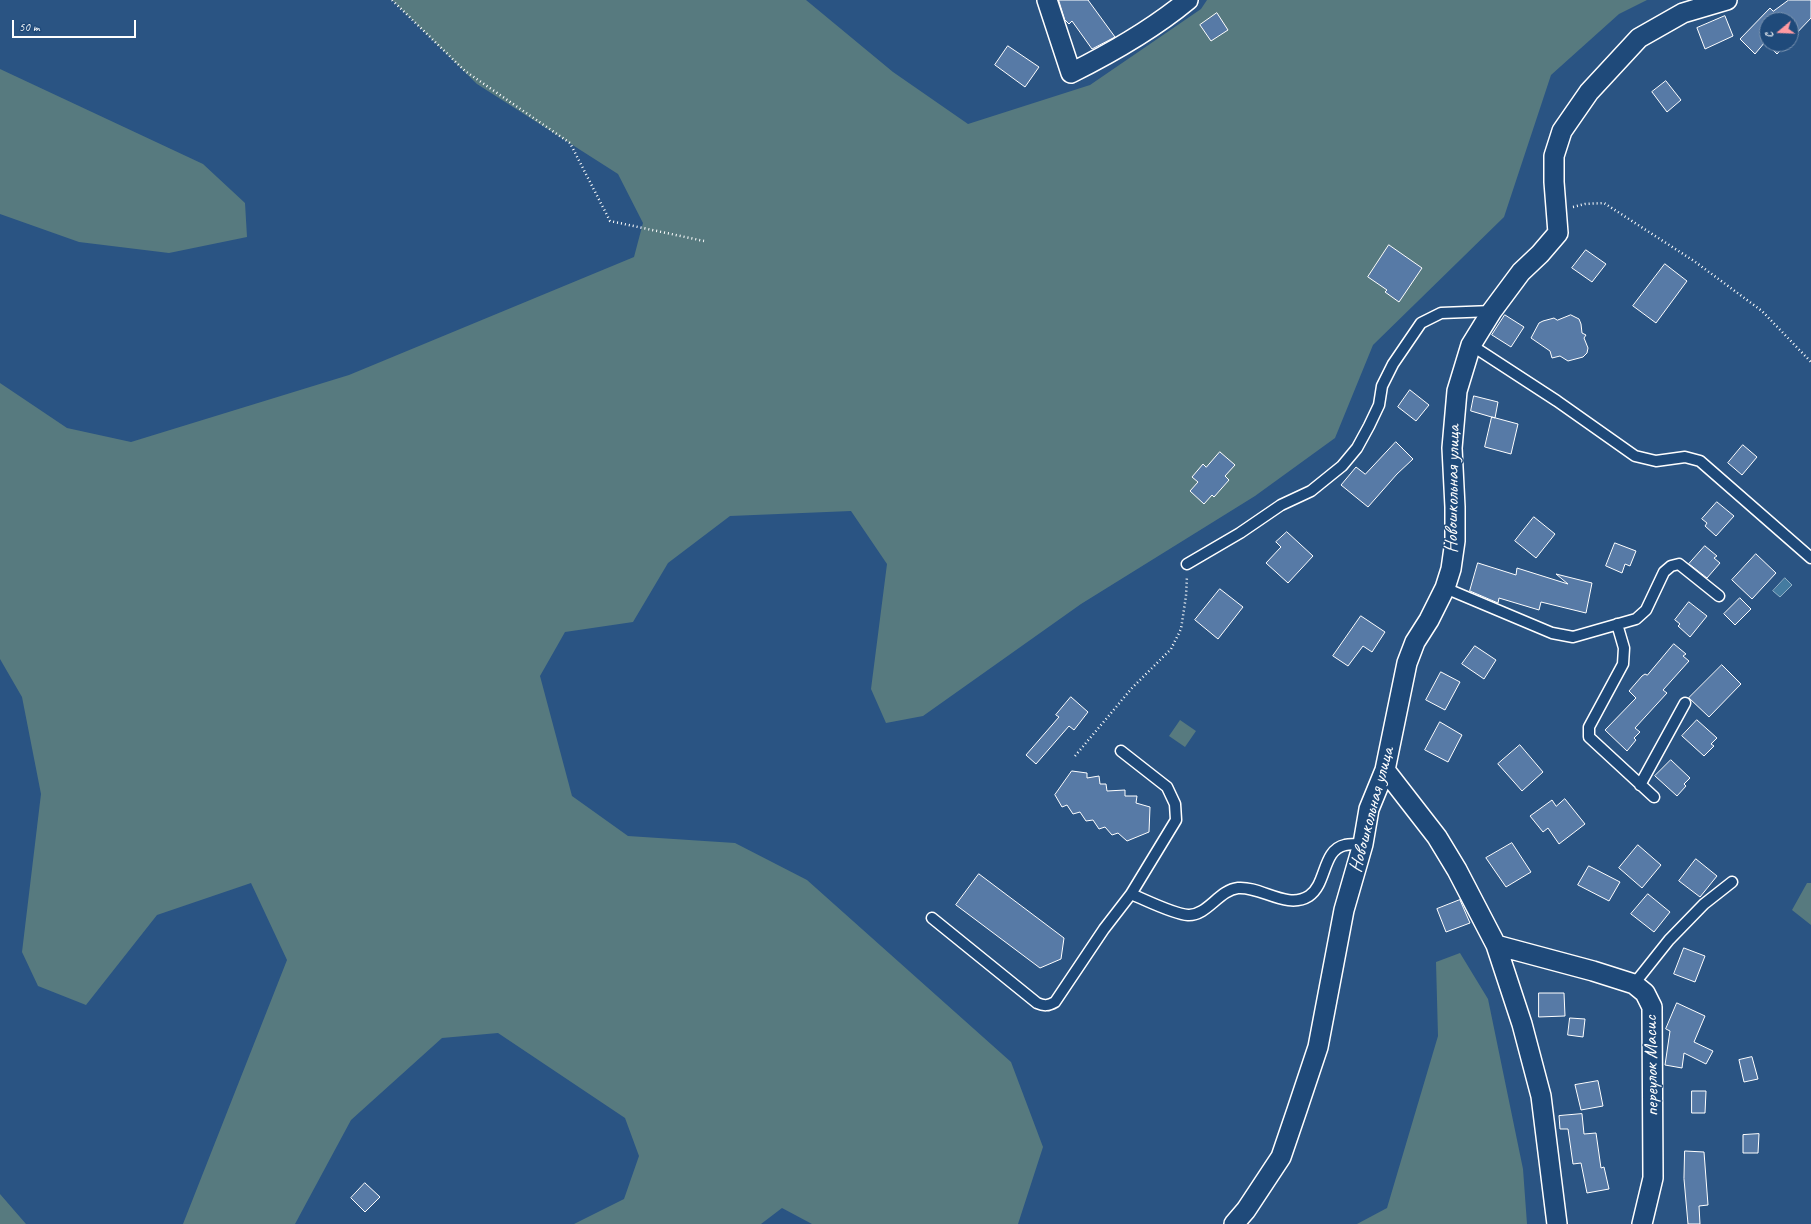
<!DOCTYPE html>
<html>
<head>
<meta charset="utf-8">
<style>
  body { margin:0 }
  #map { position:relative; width:1811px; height:1224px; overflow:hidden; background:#2a5483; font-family:Caveat,sans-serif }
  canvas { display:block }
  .north { position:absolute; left:1759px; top:12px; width:40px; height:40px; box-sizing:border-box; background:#1f4a7a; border:1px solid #7992af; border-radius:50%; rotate:251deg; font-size:11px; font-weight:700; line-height:16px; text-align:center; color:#fff }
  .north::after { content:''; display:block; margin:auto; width:14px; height:18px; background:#ff9aa2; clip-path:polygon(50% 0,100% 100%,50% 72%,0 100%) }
  .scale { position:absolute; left:12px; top:20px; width:124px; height:18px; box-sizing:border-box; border:2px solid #fff; border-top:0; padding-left:5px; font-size:12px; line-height:14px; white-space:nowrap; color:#fff; -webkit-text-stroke:3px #1f4a7a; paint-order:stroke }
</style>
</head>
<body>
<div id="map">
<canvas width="1811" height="1224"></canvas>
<div class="north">С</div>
<div class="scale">50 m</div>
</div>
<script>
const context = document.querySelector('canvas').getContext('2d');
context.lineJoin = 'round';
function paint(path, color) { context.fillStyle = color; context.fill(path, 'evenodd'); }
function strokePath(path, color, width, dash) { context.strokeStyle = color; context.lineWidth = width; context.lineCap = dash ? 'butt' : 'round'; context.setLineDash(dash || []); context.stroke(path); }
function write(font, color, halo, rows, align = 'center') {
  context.font = font + ' Caveat,sans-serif'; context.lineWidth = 3; context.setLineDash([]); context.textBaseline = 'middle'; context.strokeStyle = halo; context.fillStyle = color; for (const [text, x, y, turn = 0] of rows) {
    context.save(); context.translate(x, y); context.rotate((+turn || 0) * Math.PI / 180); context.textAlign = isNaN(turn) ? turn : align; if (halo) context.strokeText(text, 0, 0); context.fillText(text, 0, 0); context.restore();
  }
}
paint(new Path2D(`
  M392,0H806L893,72L968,124L1090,85L1201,9L1207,0H1647L1619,14L1551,75L1504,217L1373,345L1335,438L1255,496L1081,604L923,716L886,723L871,689L887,564L851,511L730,516L668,563L633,622L565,632L540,676L572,796L628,836L735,843L807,880L1011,1062L1043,1147L1018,1224H812L782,1208L761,1224H574L624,1199L639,1156L625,1118L498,1033L442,1038L351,1120L295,1224H183L287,960L251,883L157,915L86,1005L38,986L22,952L41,794L22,697L0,659V383L67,428L131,442L349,375L634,257L643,223L618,174L477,84Z
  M0,69L203,164L245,203L247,237L169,253L79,242L0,214Z
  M1180,720L1196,731L1185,747L1169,736Z
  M1807,883H1811V925L1792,910Z
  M1460,953L1488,999L1523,1169L1527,1224H1357L1387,1208L1438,1036L1436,962Z
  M0,1194L26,1224H0Z`), '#577a7f');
const water = new Path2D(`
  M1785,578L1792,585L1780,597L1773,591Z`);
paint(water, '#447ba0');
strokePath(water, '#8fb0c6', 1);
const building = new Path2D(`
  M1059,0H1088L1115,37L1092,49L1072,21L1069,24L1065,20Z
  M1789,0H1811V18L1791,39V20H1767V44H1786L1777,54L1765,42L1755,54L1740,39L1770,8L1773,11Z
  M1217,13L1228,30L1211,41L1200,25Z
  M1725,16L1733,36L1705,49L1697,28Z
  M1008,46L1039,67L1025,87L995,65Z
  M1666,81L1681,100L1667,112L1652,92Z
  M1389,245L1422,268L1399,302L1385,292L1387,290L1368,277Z
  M1586,250L1606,264L1592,282L1572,268Z
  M1665,264L1687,281L1656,323L1633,306Z
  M1505,315L1524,327L1511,347L1492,335Z
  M1571,315L1579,319L1581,324L1582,333L1586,335L1584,338L1588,348L1587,353L1583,357L1568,361L1560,356L1552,358L1550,351L1531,338L1539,323L1543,321L1554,318L1557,320Z
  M1410,390L1429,405L1416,421L1398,407Z
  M1474,396L1498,402L1495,418L1471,411Z
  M1492,417L1518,424L1511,454L1485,447Z
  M1396,442L1413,459L1397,474L1368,507L1341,485L1356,467L1365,474Z
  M1743,445L1757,457L1742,475L1728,463Z
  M1220,452L1235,465L1225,476L1229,480L1214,497L1212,495L1204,504L1190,491L1198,482L1192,477L1203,464L1206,467Z
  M1717,502L1734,516L1716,536L1705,526L1707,523L1702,519Z
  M1534,517L1555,534L1536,558L1515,541Z
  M1287,532L1313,556L1288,583L1266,563L1281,547L1276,542Z
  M1615,543L1636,551L1630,566L1625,564L1622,573L1606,566Z
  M1705,546L1717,556L1714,558L1720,563L1707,578L1689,564Z
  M1756,554L1776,573L1752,599L1732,580Z
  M1478,563L1516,575L1517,568L1568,584L1556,574L1592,583L1586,613L1541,602L1539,610L1499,598L1498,603L1470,591Z
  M1220,589L1243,607L1218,639L1195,620Z
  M1740,598L1751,609L1735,625L1724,614Z
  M1689,602L1707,616L1690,637L1678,626L1680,624L1675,620Z
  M1361,616L1385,632L1372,652L1363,646L1348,666L1333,656Z
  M1674,644L1686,654L1683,656L1689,661L1663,690L1667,693L1635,728L1640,732L1634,738L1636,740L1627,751L1605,730L1636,698L1629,691L1642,676L1645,674L1647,675Z
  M1475,646L1496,660L1484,679L1462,664Z
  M1722,665L1741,684L1709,717L1689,698Z
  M1441,672L1460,682L1445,710L1426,700Z
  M1071,697L1088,712L1074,730L1069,726L1036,764L1026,755L1059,717L1056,715Z
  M1697,720L1717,738L1711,744L1714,746L1704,756L1682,736Z
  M1440,722L1462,735L1448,762L1425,750Z
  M1520,745L1543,772L1522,791L1498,764Z
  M1671,760L1690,778L1684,784L1686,786L1677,796L1655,776Z
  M1072,771L1087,773V778L1099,776L1100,784H1106L1107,791L1125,790V796H1137L1136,803L1150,807L1149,832L1127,841L1118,833L1112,835L1105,827L1099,829L1093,820L1086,821L1080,812L1073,814L1067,805L1062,807L1055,795Z
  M1565,799L1585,824L1559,844L1548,828L1543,832L1530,816L1552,800L1556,806Z
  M1512,843L1531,872L1506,887L1486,858Z
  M1638,845L1661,865L1642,888L1619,868Z
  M1696,859L1717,876L1700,897L1679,881Z
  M1589,866L1620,882L1609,901L1578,885Z
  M979,874L1064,938L1061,959L1040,968L956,905Z
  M1648,894L1670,912L1654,932L1631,914Z
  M1460,900L1470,923L1446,932L1437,909Z
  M1684,948L1705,956L1695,982L1674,974Z
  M1539,993H1564L1565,1016L1539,1017Z
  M1677,1003L1705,1016L1694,1042L1713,1051L1706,1064L1684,1053L1682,1068L1665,1065L1670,1031L1666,1029Z
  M1570,1018L1585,1019L1583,1037L1568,1035Z
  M1752,1057L1758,1079L1744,1082L1739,1060Z
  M1598,1081L1603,1106L1581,1110L1575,1085Z
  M1692,1091H1706L1705,1113H1692Z
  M1582,1114L1584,1134L1596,1133L1601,1168L1604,1167L1609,1189L1587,1193L1581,1163L1573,1164L1568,1129H1560L1559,1116Z
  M1759,1134L1758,1153H1743V1135Z
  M1685,1151L1704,1152L1708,1205L1699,1206L1700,1224H1688L1684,1179Z
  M365,1183L380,1197L365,1212L351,1198Z`);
paint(building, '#577aa6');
strokePath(building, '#fff', 1);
const lane = new Path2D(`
  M1471,345L1557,401L1635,456L1656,461L1685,457L1700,461L1811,558
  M1187,564L1240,533L1281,505L1311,491L1342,466L1357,448L1369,426L1379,405L1382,386L1393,364L1421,323L1441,313L1492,311
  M1445,588L1552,633L1573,637L1636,619L1646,610L1664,572L1671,566L1679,564L1719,596
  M1617,624L1624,648L1623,664L1589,727V737L1654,797
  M1121,751L1167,787L1175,804L1176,820L1131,894C1146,900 1173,914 1188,915C1207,916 1219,890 1238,888C1261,886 1287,910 1309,896C1327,884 1322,850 1345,845C1351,844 1357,844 1363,844
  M1640,785L1685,703
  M932,918L1037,1003C1044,1006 1048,1006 1055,1002L1104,929L1131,894
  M1634,984L1669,940L1704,904L1732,882`);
const street = new Path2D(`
  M1047,0L1071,73C1111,53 1153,29 1188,0
  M1385,770L1437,837L1457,870L1496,945L1522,1024L1541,1096L1557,1224
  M1496,945L1593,971L1634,984L1645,993L1652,1007L1653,1178L1642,1224
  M1234,1224L1246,1210L1281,1157L1297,1110L1318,1047L1344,910L1363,844L1369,809L1385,770L1407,663L1415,642L1429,620L1445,588L1451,569L1455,541V507L1452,448L1457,391L1471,345L1492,311L1521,272L1540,254L1558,233L1554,182V156L1562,131L1589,92L1639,38L1683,13L1727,0`);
strokePath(lane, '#fff', 13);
strokePath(street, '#fff', 22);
strokePath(new Path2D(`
  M392,0L465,71L570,143L610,221L704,241
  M1573,207L1585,204L1604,203L1694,261L1762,311L1811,362
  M1075,756L1132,688L1171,649L1181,629L1186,596L1187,576`), '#fff', 2.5, [1, 3]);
strokePath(lane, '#1f4a7a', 10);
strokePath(street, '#1f4a7a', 19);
write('19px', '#fff', '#1f4a7a', [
  ["Новошкольная улица",1453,489,-89],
  ["Новошкольная улица",1372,810,-75],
  ["переулок Масис",1652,1066,-91]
]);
</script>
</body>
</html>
